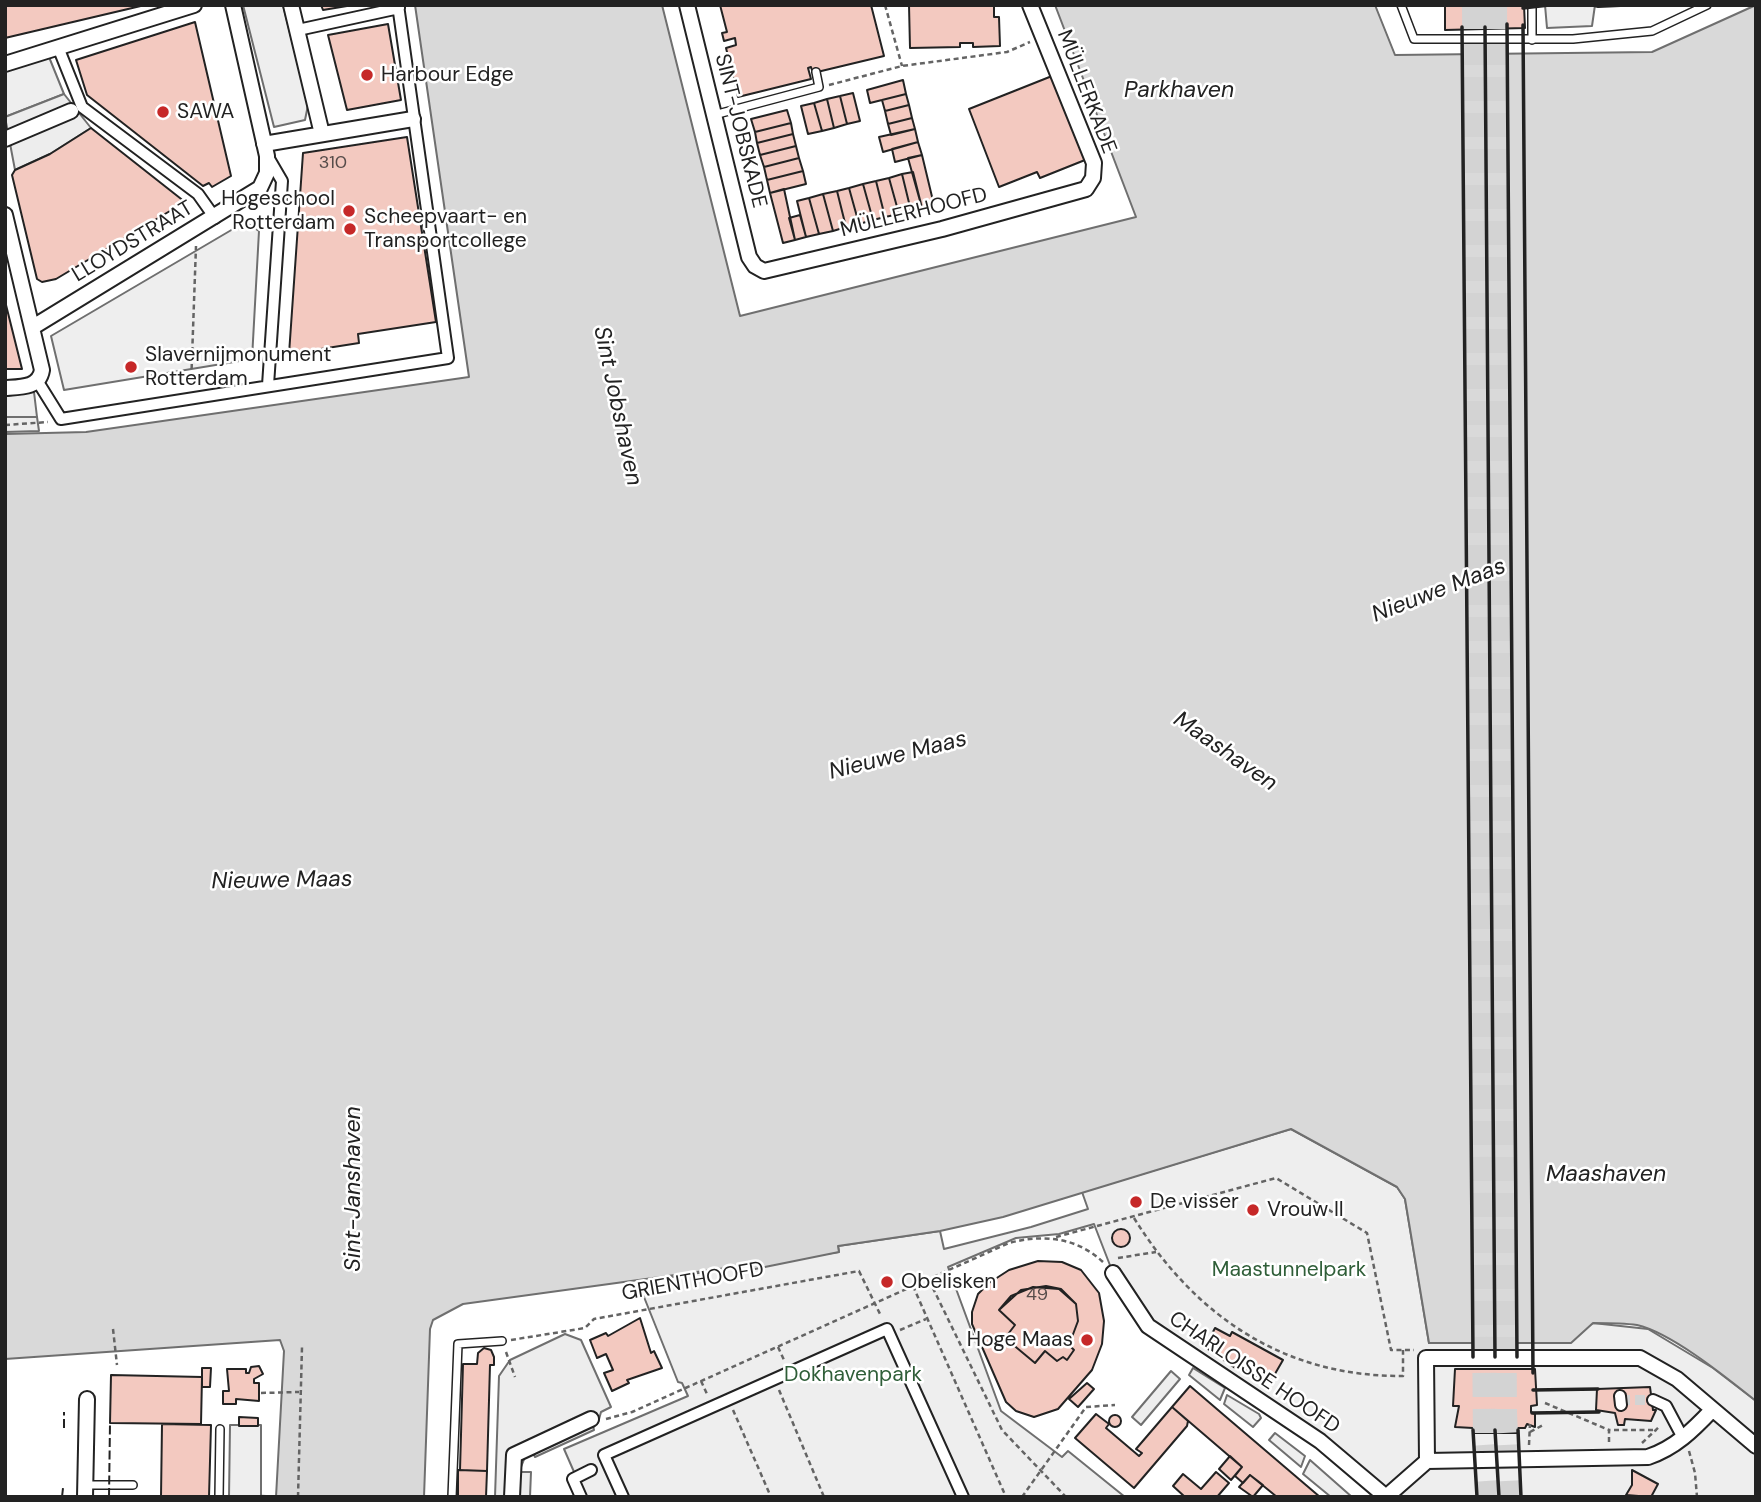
<!DOCTYPE html>
<html>
<head>
<meta charset="utf-8">
<style>
  body { margin:0 }
  #map { position:relative; width:1761px; height:1502px; overflow:hidden; background:#fff; font-family:"DM Sans",sans-serif }
  canvas { display:block }
  .frame { position:absolute; inset:0; border:7px solid #222; pointer-events:none }
</style>
</head>
<body>
<div id="map">
<canvas width="1761" height="1502"></canvas>
<div class="frame"></div>
</div>
<script>
const context = document.querySelector('canvas').getContext('2d');
context.lineJoin = 'round';
function paint(path, color) { context.fillStyle = color; context.fill(path, 'evenodd'); }
function strokePath(path, color, width, dash) { context.strokeStyle = color; context.lineWidth = width; context.lineCap = dash ? 'butt' : 'round'; context.setLineDash(dash || []); context.stroke(path); }
function write(font, color, halo, rows, align = 'center') {
  context.font = font + ' "DM Sans",sans-serif'; context.lineWidth = 5; context.setLineDash([]); context.textBaseline = 'middle'; context.strokeStyle = halo; context.fillStyle = color; for (const [text, x, y, turn = 0] of rows) {
    context.save(); context.translate(x, y); context.rotate((+turn || 0) * Math.PI / 180); context.textAlign = isNaN(turn) ? turn : align; if (halo) context.strokeText(text, 0, 0); context.fillText(text, 0, 0); context.restore();
  }
}
const green = new Path2D(`
  M243,5H283L308,105L305,120L274,127Z
  M1545,5H1595L1592,26L1547,28Z
  M49,57L64,94L5,117V71Z
  M245,222L259,231L252,359L64,390L51,336Z
  M34,392L37,417H5V396Z
  M1291,1129L1397,1187L1405,1199L1429,1343L1583,1330L1593,1323L1648,1329L1713,1368L1756,1401V1497H1386L1341,1458L1168,1342L1113,1273L1094,1224L1059,1234L1016,1238L948,1267L1001,1411L1062,1457L1068,1451L1125,1497H585L564,1449L688,1396L682,1383L678,1382L638,1282L839,1252L838,1246L940,1231L944,1249L1031,1227L1088,1209L1082,1192Z
  M1193,1368L1225,1388L1220,1400L1189,1375Z
  M1171,1371L1180,1379L1141,1425L1132,1417Z
  M1227,1395L1259,1414L1261,1418L1253,1427L1224,1404Z
  M230,1425H261V1497H229Z
  M1275,1433L1305,1456L1301,1467L1269,1440Z
  M1310,1460L1352,1497H1331L1303,1474Z`);
paint(green, '#eee');
strokePath(green, '#6f6f6f', 2);
const parking = new Path2D(`
  M64,94L91,128L50,154L15,170L5,117Z
  M5,417H37L39,431L5,432Z
  M565,1334L581,1340L611,1407L601,1412L598,1423L593,1426L594,1430L535,1457L533,1453L525,1457L519,1472H531L530,1497H495L499,1376L510,1360Z`);
paint(parking, '#ededed');
strokePath(parking, '#6f6f6f', 2);
const water = new Path2D(`
  M415,5H662L740,316L1136,217L1055,5H1375L1395,55L1652,52L1756,5V1401C1727,1378 1672,1333 1637,1325C1623,1323 1607,1323 1593,1323L1571,1343H1429L1405,1199L1397,1187L1291,1129L1003,1217L940,1231L838,1246L839,1252L755,1269L748,1265L463,1304L433,1320L430,1329L424,1497H276L284,1351L280,1340L5,1359V434L86,432L469,377Z`);
paint(water, '#d9d9d9');
strokePath(water, '#6f6f6f', 2);
const building = new Path2D(`
  M5,5H145L5,38Z
  M321,5H353L323,10Z
  M720,5H871L884,56L813,73L811,67L808,68L811,79L738,97L726,48L736,45L735,38L724,41L722,33L727,32Z
  M909,5H994V17H999L1000,46L973,47V43H960V47L910,48Z
  M1445,5H1524L1525,28L1445,30Z
  M1590,5H1643L1598,7Z
  M195,22L231,176L212,187L209,183L203,186L87,95L76,60Z
  M388,24L401,100L347,110L328,35Z
  M1052,76L1090,158L1040,178L1037,172L999,187L969,109Z
  M903,80L906,94L870,103L867,90Z
  M853,93L860,121L847,124L840,96Z
  M906,94L909,105L885,111L882,100Z
  M840,96L847,124L834,128L827,99Z
  M827,99L834,128L822,131L814,103Z
  M814,103L822,131L808,134L801,106Z
  M909,105L912,118L888,124L885,111Z
  M787,110L791,123L755,132L751,119Z
  M912,118L915,129L891,135L888,124Z
  M791,123L793,134L757,143L755,132Z
  M91,128L185,202L56,279L42,282L37,279L12,175L15,170L50,154Z
  M915,129L918,142L883,152L879,137Z
  M793,134L796,146L760,155L757,143Z
  M407,137L436,322L358,334L359,343L289,354L303,153Z
  M918,142L922,155L895,162L892,149Z
  M796,146L799,158L764,167L760,155Z
  M922,155L934,205L922,208L908,158Z
  M799,158L803,171L767,180L764,167Z
  M803,171L806,184L770,193L767,180Z
  M913,172L922,208L911,211L902,174Z
  M902,174L911,211L899,214L889,178Z
  M889,178L899,214L885,217L876,181Z
  M876,181L885,217L873,220L863,184Z
  M863,184L873,220L859,224L849,188Z
  M849,188L859,224L846,227L837,191Z
  M784,189L795,240L783,243L770,193Z
  M837,191L846,227L833,231L823,194Z
  M823,194L833,231L819,234L809,198Z
  M809,198L819,234L806,237L797,201Z
  M800,215L806,237L795,240L789,218Z
  M5,301L22,369H5Z
  M1112 1238a9 9 0 1 1 18 0a9 9 0 1 1-18 0Z
  M1038,1261L1062,1262L1081,1270L1099,1293L1104,1321L1102,1344L1092,1370L1058,1409L1034,1417L1016,1411L1006,1402L972,1324V1312L978,1294L989,1283L1009,1270ZM1046,1286L1061,1289L1076,1304L1078,1321L1069,1345L1074,1350L1067,1360L1063,1357L1057,1361L1045,1351L1035,1363L1005,1338L1015,1325L999,1310L1021,1290Z
  M1033,1287L1059,1289L1076,1304L1078,1321L1069,1345L1074,1350L1067,1360L1063,1357L1057,1361L1045,1351L1035,1363L1005,1338L1015,1325L999,1310L1011,1296Z
  M640,1318L651,1353L654,1351L662,1368L627,1380L629,1383L612,1391L604,1373L613,1370L606,1354L597,1358L590,1340L606,1333L608,1336Z
  M1215,1328L1230,1336L1232,1332L1283,1360L1272,1379L1259,1371L1256,1376L1240,1367L1238,1370L1205,1347Z
  M484,1348L491,1350L494,1357V1365H490L487,1471L460,1470L463,1364H477L478,1353Z
  M259,1366L263,1374L254,1379V1383H259V1401L236,1399V1404H223V1391H229L227,1369H246V1373H249L251,1367Z
  M202,1368H211L210,1387H202Z
  M1455,1369H1535L1537,1405L1531,1406V1412L1535,1414V1427L1527,1424L1525,1428H1517L1518,1433H1473V1428L1455,1427L1459,1406H1453Z
  M111,1375L202,1377L201,1424L110,1423Z
  M1087,1383L1094,1389L1078,1407L1069,1399Z
  M1190,1386L1225,1416L1320,1497H1277L1250,1475L1243,1483L1235,1476L1242,1467L1172,1407Z
  M1650,1387L1653,1410H1656L1651,1421L1625,1419L1624,1425H1618L1615,1413L1596,1410L1597,1389Z
  M1172,1407L1188,1421L1187,1426L1134,1488L1075,1438L1096,1414L1109,1424L1106,1428L1139,1456L1142,1453L1136,1449Z
  M1109 1421a6 6 0 1 1 12 0a6 6 0 1 1-12 0Z
  M239,1417L258,1418V1426H239Z
  M162,1424L211,1425L209,1497H161Z
  M1230,1456L1242,1467L1231,1480L1219,1469Z
  M458,1470L487,1471L486,1497H458Z
  M1632,1470L1658,1484L1651,1497L1626,1495L1632,1485Z
  M1216,1472L1229,1483L1217,1497H1185L1173,1486L1183,1474L1201,1489Z
  M1250,1475L1263,1485L1253,1497L1239,1487Z`);
paint(building, '#f3c9c0');
strokePath(building, '#222', 2);
strokePath(new Path2D(`
  M1620,1400H1653`), '#d3d3d3', 10, [10, 5]);
strokePath(new Path2D(`
  M1474,5L1485,1443L1489,1497
  M1495,5L1505,1413L1509,1497`), '#d3d3d3', 24, [24, 12]);
const service = new Path2D(`
  M1401,5L1414,39H1573L1652,31L1707,5
  M1532,5V40
  M714,115L819,87L816,72
  M85,1485H133
  M219,1497L220,1429
  M452,1497L458,1344L502,1341`);
const pedestrian = new Path2D(`
  M298,30L399,8
  M58,47L82,107L198,194L215,218
  M38,382L61,419L448,358L398,5
  M268,385L282,181L268,157
  M1620,1396L1621,1405
  M1653,1400L1666,1406L1683,1438
  M581,1497L573,1479L591,1470
  M623,1497L604,1455L887,1329L963,1497`);
const minor = new Path2D(`
  M291,5L322,134
  M687,5L749,257L755,266L764,271L942,229L1086,189L1093,178L1094,163L1030,5
  M5,64L194,5
  M5,139L71,111
  M264,144L413,119
  M5,215L42,370C39,388 21,387 5,388
  M33,327L260,188L267,173V156L233,5
  M1113,1273L1148,1326L1320,1441L1385,1496
  M1427,1461L1426,1358H1640L1677,1379L1756,1446
  M85,1497L87,1399
  M512,1497L514,1455L591,1419
  M1386,1497L1427,1461L1648,1457C1675,1448 1693,1430 1712,1410`);
strokePath(service, '#222', 10);
strokePath(pedestrian, '#222', 14);
strokePath(minor, '#222', 18);
strokePath(new Path2D(`
  M885,5L902,66
  M829,85L902,66L1007,52L1030,42
  M191,386L196,246
  M5,425L48,422
  M1134,1218C1195,1316 1284,1377 1403,1376V1350
  M1056,1237L1276,1178L1367,1233L1391,1350H1414
  M1118,1258L1156,1252
  M929,1280L1002,1430L1066,1497
  M913,1286L1006,1497
  M113,1329L117,1365
  M900,1330L926,1319
  M511,1340L585,1328L594,1319L859,1271L881,1316
  M778,1347L784,1360
  M506,1352L515,1377
  M701,1381L707,1394
  M779,1390L824,1497
  M261,1393L299,1392
  M1545,1403L1609,1430
  M733,1410L771,1497
  M606,1419L632,1412L1009,1243C1043,1234 1077,1237 1104,1263
  M1530,1432L1545,1424
  M1609,1442V1430H1657
  M1642,1443L1660,1426
  M1529,1445L1530,1424
  M1689,1451L1695,1473L1697,1497
  M261,1496L275,1497
  M298,1497L302,1347
  M1022,1497L1086,1407L1115,1405`), '#646464', 2.5, [5, 3.5]);
strokePath(service, '#fff', 7);
strokePath(pedestrian, '#fff', 10);
strokePath(minor, '#fff', 14);
strokePath(new Path2D(`
  M64,1428V1412
  M62,1497L63,1488
  M109,1497L110,1423`), '#222', 2, [9, 3.5]);
strokePath(new Path2D(`
  M1523,8L1549,5
  M1507,24L1517,1357
  M1523,25L1533,1373
  M1462,27L1473,1357
  M1485,27L1495,1357
  M1533,1390L1598,1389
  M1532,1413L1599,1412
  M1473,1430L1477,1497
  M1495,1430L1499,1497
  M1518,1430L1521,1497`), '#222', 3.5);
for (const [x, y, r, color] of [
  [367,75,7,"#c62828"],
  [163,112,7,"#c62828"],
  [349,211,7,"#c62828"],
  [350,229,7,"#c62828"],
  [131,367,7,"#c62828"],
  [1136,1202,7,"#c62828"],
  [1253,1210,7,"#c62828"],
  [887,1282,7,"#c62828"],
  [1087,1340,7,"#c62828"]
]) { const dot = new Path2D(); dot.arc(x, y, r, 0, 2 * Math.PI); context.fillStyle = color; context.fill(dot); strokePath(dot, '#fff', 2.5); }
write('18px', '#564c4a', null, [
  ["310",333,163],
  ["49",1037,1295]
]);
write('21px', '#222', '#fff', [
  ["Harbour Edge",381,75],
  ["SAWA",177,112],
  ["Hogeschool",335,199,"right"],
  ["Rotterdam",335,223,"right"],
  ["Scheepvaart- en",364,217],
  ["Transportcollege",364,241],
  ["Slavernijmonument",145,355],
  ["Rotterdam",145,379],
  ["De visser",1150,1202],
  ["Vrouw II",1267,1210],
  ["Obelisken",901,1282],
  ["Hoge Maas",1073,1340,"right"]
], 'left');
write('21px', '#222', '#fff', [
  ["MÜLLERKADE",1086,92,69],
  ["SINT-JOBSKADE",740,131,76],
  ["MÜLLERHOOFD",914,213,-14],
  ["LLOYDSTRAAT",133,242,-31],
  ["GRIENTHOOFD",693,1282,-10],
  ["CHARLOISSE HOOFD",1254,1373,34]
]);
write('21px', '#2f5e38', '#fff', [
  ["Maastunnelpark",1289,1270],
  ["Dokhavenpark",853,1375]
]);
write('italic 23px', '#222', '#fff', [
  ["Parkhaven",1179,91],
  ["Sint Jobshaven",617,406,78],
  ["Nieuwe Maas",1439,591,-21],
  ["Maashaven",1225,752,35],
  ["Nieuwe Maas",898,756,-14],
  ["Nieuwe Maas",282,881,-1],
  ["Maashaven",1606,1175],
  ["Sint-Janshaven",354,1189,-90]
]);
</script>
</body>
</html>
